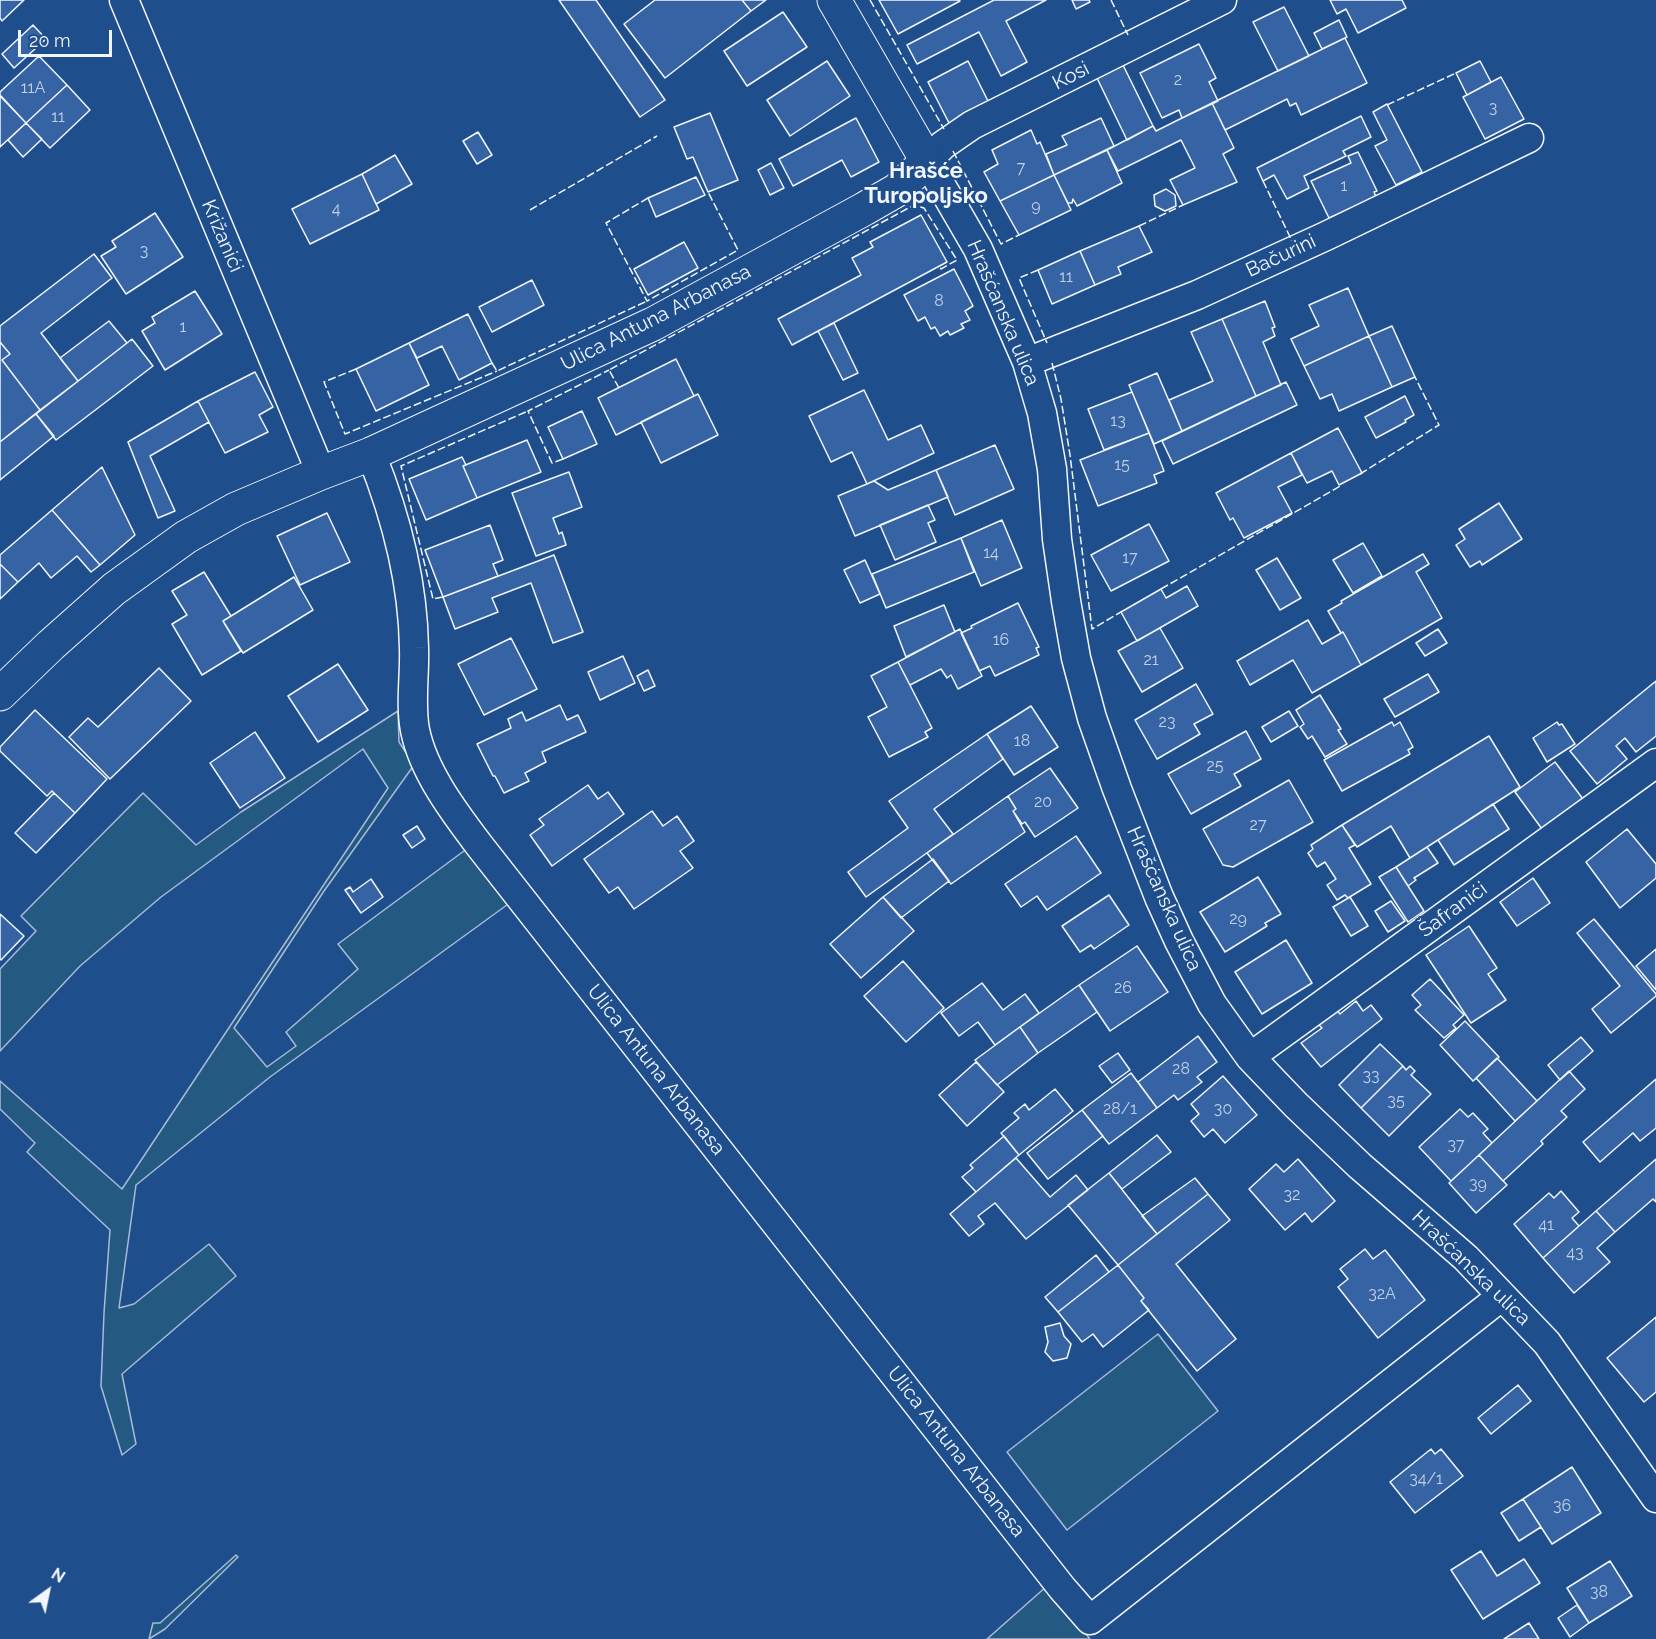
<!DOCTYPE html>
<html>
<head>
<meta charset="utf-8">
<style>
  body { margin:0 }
  #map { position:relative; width:1656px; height:1639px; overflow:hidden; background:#1f4e8c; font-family:Raleway,sans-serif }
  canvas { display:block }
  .north { position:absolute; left:18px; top:1561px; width:60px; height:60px; -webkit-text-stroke:4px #1f4e8c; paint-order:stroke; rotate:33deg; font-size:16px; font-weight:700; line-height:24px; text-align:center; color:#f2f6ff }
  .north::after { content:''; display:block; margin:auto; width:21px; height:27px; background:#f2f6ff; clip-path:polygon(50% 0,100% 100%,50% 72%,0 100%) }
  .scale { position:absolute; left:18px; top:30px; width:94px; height:27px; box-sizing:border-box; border:3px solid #f2f6ff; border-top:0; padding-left:8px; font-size:18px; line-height:21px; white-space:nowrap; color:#f2f6ff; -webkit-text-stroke:4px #1f4e8c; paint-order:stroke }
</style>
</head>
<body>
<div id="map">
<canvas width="1656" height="1639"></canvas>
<div class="north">N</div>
<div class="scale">20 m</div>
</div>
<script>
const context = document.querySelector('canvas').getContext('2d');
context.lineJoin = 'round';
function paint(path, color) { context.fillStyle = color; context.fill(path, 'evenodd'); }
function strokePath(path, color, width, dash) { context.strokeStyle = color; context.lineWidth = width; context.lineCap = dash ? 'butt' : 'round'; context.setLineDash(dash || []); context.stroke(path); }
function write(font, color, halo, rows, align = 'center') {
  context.font = font + ' Raleway,sans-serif'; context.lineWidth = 4.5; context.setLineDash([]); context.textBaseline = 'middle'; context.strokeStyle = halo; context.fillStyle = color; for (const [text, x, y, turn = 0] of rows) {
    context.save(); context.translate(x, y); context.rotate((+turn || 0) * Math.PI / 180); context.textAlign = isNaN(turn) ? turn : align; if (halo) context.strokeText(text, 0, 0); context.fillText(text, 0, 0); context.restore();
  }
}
const green = new Path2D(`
  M398,711L399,742L414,765L324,891L234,1028L267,1067L296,1046L286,1032L358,969L338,944L468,848L511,902L270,1077L136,1185L119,1308L134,1304L209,1244L236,1276L122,1374L136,1444L122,1455L101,1386L104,1313L110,1230L27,1152L35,1143L0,1109V1081L122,1189L388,788L363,749L161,897L80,966L0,1051V969L36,931L21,916L143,793L196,845L241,812Z
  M1158,1334L1218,1411L1067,1530L1007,1452Z
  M236,1555L238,1557L165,1629L149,1639L153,1623H160Z
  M1047,1586L1090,1639H987Z`);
paint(green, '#245a82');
strokePath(green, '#a8bbd7', 1.5);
const building = new Path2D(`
  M0,0H24L2,21L0,18Z
  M559,0H596L665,100L640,117Z
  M655,0H742L751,11L665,78L624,24Z
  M742,0H766L751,11Z
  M879,0H959L960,1L898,34Z
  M994,0H1046L1006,21L1027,62L1001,76L979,32L917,64L907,45Z
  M1072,0H1089L1090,2L1076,9Z
  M1330,0H1402L1406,8L1358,33L1346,9L1337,14Z
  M1284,7L1309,56L1278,71L1253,22Z
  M783,12L807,47L747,86L724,51Z
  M1339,20L1347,37L1322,49L1314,33Z
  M33,25L46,39L14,68L2,54Z
  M1345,38L1367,83L1301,115L1296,103L1290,106L1287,99L1225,130L1212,103Z
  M1199,44L1216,78L1209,82L1218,101L1182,118L1179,110L1162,118L1140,73Z
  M39,56L67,85L26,123L0,96V92Z
  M827,61L850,96L790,136L767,100Z
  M968,61L989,103L949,123L928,82Z
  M1480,61L1491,82L1467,95L1456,73Z
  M1123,65L1153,126L1127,140L1097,78Z
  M1501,77L1524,119L1485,139L1463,97Z
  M67,85L90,110L50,148L26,123Z
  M1,96L26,123L0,147V97Z
  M1212,103L1234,148L1223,154L1237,182L1183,205L1170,180L1195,168L1181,140L1118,171L1107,150L1153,126L1156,131Z
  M1387,104L1422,172L1396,185L1375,146L1387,140L1373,112Z
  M710,113L738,180L708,192L693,157L687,159L674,127Z
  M1361,116L1371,137L1343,151L1346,156L1304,176L1309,188L1287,199L1274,175L1263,181L1257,168Z
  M856,118L879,162L851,177L842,160L793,186L779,159Z
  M1101,118L1114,146L1054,175L1046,154L1067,145L1062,136Z
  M26,123L42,139L23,157L8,140Z
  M1031,130L1037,144L1040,142L1054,175L1000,201L984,172L998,164L992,150Z
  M478,132L492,155L477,164L463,141Z
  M1107,150L1122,183L1077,206L1073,199L1072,203H1068L1054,175Z
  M1358,152L1377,191L1374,192L1376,197L1329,218L1311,181L1351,163L1348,156Z
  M395,155L412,184L376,204L362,174Z
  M771,163L784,188L770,195L758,170Z
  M362,174L379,210L310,244L292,209Z
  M1054,175L1071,210L1019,235L1000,201Z
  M696,177L705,195L656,217L648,198Z
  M1166,189L1175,195L1176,206L1165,211L1155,206L1154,195Z
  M155,213L183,257L126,294L101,256L116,247L112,241Z
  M921,215L947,262L792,345L778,319L861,275L852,258L873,247L870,242Z
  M1139,226L1152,252L1118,267L1121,274L1095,285L1080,251Z
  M684,242L698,268L648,295L634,269Z
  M1080,251L1095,285L1052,304L1038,270Z
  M94,254L112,278L41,333L78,381L40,410L2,360L10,354L0,342V326Z
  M954,269L973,306L965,311L970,320L961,324L964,328L950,335L948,331L940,336L935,327L931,329L925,317L918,321L904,295Z
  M532,280L544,305L492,332L479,307Z
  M1348,288L1369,336L1304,366L1291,339L1319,326L1309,305Z
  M195,291L222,334L165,370L142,331L155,323L152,317Z
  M1265,301L1275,327L1272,328L1275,336L1263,342L1281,385L1256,396L1222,319Z
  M468,314L492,363L459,380L442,346L417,358L409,343Z
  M1222,319L1256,396L1182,431L1169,400L1213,381L1191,332Z
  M109,321L127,343L78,381L60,358Z
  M834,323L858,373L843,380L818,331Z
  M1392,326L1415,377L1392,387L1369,336Z
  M1369,336L1392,387L1339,411L1332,394L1320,399L1304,366Z
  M132,339L153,366L56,440L36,414Z
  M0,342L10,354L2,360L40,410L0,442Z
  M409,343L429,385L376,411L356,369Z
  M676,359L694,396L616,435L598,398Z
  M255,372L273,407L259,415L268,432L225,453L198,401Z
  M1157,373L1182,431L1154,444L1129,385Z
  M1286,382L1297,405L1173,464L1162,441Z
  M864,390L888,440L921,425L934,453L867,484L852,452L831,462L809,416Z
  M1132,392L1149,433L1104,450L1088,409Z
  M698,394L718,435L661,463L641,422Z
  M1405,396L1414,415L1405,420L1406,422L1376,438L1365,417Z
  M198,401L209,422L150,456L175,511L158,518L128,442Z
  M582,411L597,444L563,459L548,427Z
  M36,414L54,436L0,480V442Z
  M1338,428L1362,473L1339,485L1332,471L1307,483L1291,453Z
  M1149,433L1164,471L1154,475L1157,483L1098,506L1080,460Z
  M527,440L541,472L477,498L463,466Z
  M995,445L1014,489L955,515L936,470Z
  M1291,453L1302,475L1278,487L1292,513L1244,538L1233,518L1230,520L1216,493Z
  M462,457L466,465L463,466L477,498L426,520L409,479Z
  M102,467L135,535L100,565L52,510Z
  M936,470L948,497L855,536L838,496L874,481L888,490Z
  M569,472L582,507L553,518L559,534L562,532L566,545L536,556L512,493Z
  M1499,503L1522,539L1482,565L1480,561L1470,567L1456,545L1465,539L1459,529Z
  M928,505L935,520L928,523L936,542L895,560L880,525Z
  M52,510L100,565L91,572L77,556L51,578L39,563L18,582L0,564V555Z
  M327,513L350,562L300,585L277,536Z
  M1002,520L1022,568L981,586L961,538Z
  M1149,524L1169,561L1111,591L1091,555Z
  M490,525L503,560L493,564L498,576L443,597L425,550Z
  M961,538L974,572L886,608L872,574Z
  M1363,543L1382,576L1353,593L1333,560Z
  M1423,554L1429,564L1416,572L1442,618L1361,665L1343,632L1341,633L1328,611L1342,603L1341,601Z
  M554,555L583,632L553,643L531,583L492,598L498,612L455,629L443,597Z
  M1277,558L1301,598L1280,610L1256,570Z
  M865,560L880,594L860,603L844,570Z
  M0,564L18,582L0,599Z
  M204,572L231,616L223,621L241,651L202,675L172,624L187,615L172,591Z
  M294,577L313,610L243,653L223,621Z
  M1187,586L1198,606L1137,641L1121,612L1161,589L1166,598Z
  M1018,603L1039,647L1036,648L1039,655L995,676L990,666L979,671L961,633L972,628L971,626Z
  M944,605L955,632L906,657L894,626Z
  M1308,620L1322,644L1343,632L1361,665L1312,693L1293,660L1250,685L1237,661Z
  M1160,628L1183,668L1142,692L1118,651Z
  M960,629L982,676L958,689L951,675L947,678L941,669L910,685L898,662Z
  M1438,629L1447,643L1425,656L1416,643Z
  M511,638L537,689L484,715L458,664Z
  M623,656L635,683L600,700L588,672Z
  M898,662L932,728L925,732L928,737L889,757L868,717L887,707L871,676Z
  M338,664L368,710L318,742L288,696Z
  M159,668L191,701L110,779L69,737L88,718L98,727Z
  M648,670L655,686L644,691L637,676Z
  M1428,674L1439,692L1395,717L1384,699Z
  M1656,681V736L1636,752L1625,738L1616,746L1627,759L1597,784L1570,751Z
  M1196,684L1213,714L1194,724L1200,734L1157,759L1135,720Z
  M1320,695L1341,729L1338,730L1347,744L1325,757L1312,736L1308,739L1300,727L1304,724L1296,710Z
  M560,705L567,720L578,715L586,732L542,752L546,762L525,773L529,781L504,793L495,776H493L477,744L511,728L508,719L522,712L526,721Z
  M1031,706L1058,747L1014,775L987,734Z
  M35,710L107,779L75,813L52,791L47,796L0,751V747Z
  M1289,711L1298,726L1271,742L1262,727Z
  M1392,722L1394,726L1400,722L1413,747L1408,750L1410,754L1342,791L1324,760Z
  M1557,722L1559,725L1562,724L1575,744L1547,762L1533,738Z
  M1246,731L1261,759L1234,774L1241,786L1191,814L1168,774Z
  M255,732L285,778L240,808L210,763Z
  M987,734L1003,759L934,809L953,834L866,897L848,872L908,828L889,801Z
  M1489,736L1520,787L1410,858L1391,826L1357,847L1342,825Z
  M1555,762L1583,799L1542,829L1515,792Z
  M1050,768L1078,808L1035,837L1025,822L1022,824L1013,811L1016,809L1008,796Z
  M1289,780L1313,822L1233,867L1223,865L1203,829Z
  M588,785L598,799L608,792L624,814L552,866L530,835L544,825L539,819Z
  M54,793L75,813L36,853L15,833Z
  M1008,796L1016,809L1013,811L1025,832L951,884L927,853Z
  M1493,804L1509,829L1454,865L1438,840Z
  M652,811L663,826L677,816L694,841L680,851L693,868L634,909L618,887L609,893L584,859Z
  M1342,825L1355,845L1349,848L1371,884L1348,898L1345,895L1337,900L1327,885L1336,879L1325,862L1317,867L1308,853L1313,849L1311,845Z
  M417,826L425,839L412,848L403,835Z
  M1627,829L1656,864V878L1620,908L1586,862Z
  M1076,836L1101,873L1047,910L1037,896L1021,907L1005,884Z
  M1427,847L1438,863L1414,878L1416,880L1408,886L1396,867Z
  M933,859L949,881L901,918L883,897Z
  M1396,867L1424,911L1408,922L1379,877Z
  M1258,877L1281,914L1265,923L1267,926L1225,952L1200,912Z
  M1533,878L1550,903L1517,926L1500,902Z
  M371,879L383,897L361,913L345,890L350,887L353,892Z
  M1109,895L1129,925L1094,949L1091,945L1080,952L1062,926Z
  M883,897L914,931L861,978L830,944Z
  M1350,897L1368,926L1351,936L1333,907Z
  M1391,901L1405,921L1388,932L1375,911Z
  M0,914L24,936L1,960L0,959Z
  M1594,919L1656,994V996L1611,1033L1592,1009L1620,986L1577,933Z
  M1469,926L1497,968L1488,974L1506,1000L1471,1023L1426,955Z
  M1286,940L1312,983L1262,1014L1235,972Z
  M1137,946L1168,992L1110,1031L1079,985Z
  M1656,949V990L1636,966Z
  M903,961L944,1008L906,1042L864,996Z
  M1430,979L1464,1015L1453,1025L1456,1028L1444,1038L1415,1010L1421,1005L1412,995Z
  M982,983L1003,1010L1025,994L1039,1013L995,1045L978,1022L959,1036L941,1013Z
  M1079,985L1097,1012L1038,1053L1020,1027Z
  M1356,1001L1363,1011L1371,1005L1382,1019L1321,1067L1301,1043L1322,1028L1318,1024L1337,1010L1340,1014Z
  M1465,1021L1499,1057L1473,1081L1440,1045Z
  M1020,1027L1038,1053L997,1085L975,1060Z
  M1198,1036L1217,1062L1197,1077L1202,1082L1178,1100L1174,1095L1157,1108L1138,1082Z
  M1581,1037L1593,1051L1560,1080L1548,1065Z
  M1380,1044L1403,1066L1361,1108L1339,1085Z
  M1118,1053L1130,1070L1112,1083L1099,1066Z
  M1497,1058L1537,1101L1515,1121L1476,1078Z
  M976,1062L1004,1092L967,1126L939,1095Z
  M1403,1066L1406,1070L1410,1066L1415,1071L1411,1075L1431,1094L1389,1136L1361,1108Z
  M1569,1071L1585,1089L1561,1111L1567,1117L1541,1141L1543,1144L1503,1181L1479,1155Z
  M1131,1073L1157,1108L1109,1144L1082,1110Z
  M1223,1076L1257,1115L1225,1143L1213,1129L1204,1137L1191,1121L1199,1114L1191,1104Z
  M1656,1079V1128L1640,1141L1633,1133L1600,1162L1583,1142Z
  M1055,1089L1073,1111L1019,1155L1001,1133L1019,1118L1014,1113L1025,1104L1029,1110Z
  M1460,1109L1468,1117L1473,1113L1488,1129L1483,1133L1492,1143L1451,1181L1419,1147Z
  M1082,1110L1103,1136L1048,1179L1027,1153Z
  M1157,1135L1171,1152L1122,1189L1109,1173Z
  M1004,1136L1019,1155L976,1192L962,1177L973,1168L970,1165Z
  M1479,1155L1507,1185L1476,1213L1449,1183Z
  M1016,1158L1050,1197L1076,1175L1088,1190L1026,1239L995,1203L978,1216L984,1224L969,1236L950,1214Z
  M1298,1159L1335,1201L1312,1222L1305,1213L1285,1230L1249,1189L1276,1164L1284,1172Z
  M1656,1159V1202L1653,1199L1615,1232L1596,1211Z
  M1109,1173L1157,1234L1118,1265L1068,1205Z
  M1195,1178L1208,1194L1157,1234L1142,1216Z
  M1561,1191L1579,1212L1572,1218L1579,1226L1543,1258L1514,1224L1549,1193L1554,1198Z
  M1208,1194L1230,1220L1176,1264L1236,1339L1197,1371L1141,1301L1144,1298L1118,1265Z
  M1596,1211L1615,1232L1597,1248L1610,1262L1574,1293L1543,1258Z
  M1365,1249L1373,1259L1385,1250L1425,1300L1378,1338L1338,1287L1348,1279L1340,1269Z
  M1096,1255L1109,1272L1058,1312L1045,1297Z
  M1118,1265L1144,1298L1141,1301L1149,1310L1103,1347L1093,1334L1082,1342L1058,1312Z
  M1656,1317V1392L1644,1402L1607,1358Z
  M1060,1323L1064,1336L1071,1344L1067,1358L1053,1361L1045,1352L1048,1342L1045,1327Z
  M1518,1385L1531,1401L1491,1434L1478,1418Z
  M1431,1449L1435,1454L1441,1449L1463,1476L1415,1513L1390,1482Z
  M1572,1467L1601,1513L1552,1544L1523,1499Z
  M1523,1499L1541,1527L1519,1541L1501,1513Z
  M1481,1551L1497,1576L1524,1559L1540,1583L1483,1619L1451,1570Z
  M1610,1561L1632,1596L1589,1623L1567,1588Z
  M1577,1605L1589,1623L1570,1637L1558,1618Z
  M1529,1623L1539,1639H1504Z`);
paint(building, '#3563a3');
strokePath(building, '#f2f6ff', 1.5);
const street = new Path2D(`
  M124,0L321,473
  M1222,0L972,125L943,145L927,161L978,249L1027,362L1042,413L1052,469L1057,539L1066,601L1076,658L1092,718L1117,789L1159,897L1179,941L1212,1004L1250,1057L1296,1105L1360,1166L1466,1258L1547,1343L1656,1498
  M1027,362L1197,295L1326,236L1529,138
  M371,454C396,516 413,580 414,648C415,675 410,704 415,730C423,771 454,812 479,845L1062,1588L1090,1620L1502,1296
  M1250,1057L1656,763`);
const secondary = new Path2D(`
  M0,694L51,645L114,589L186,537L236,509L321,473L371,454L653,324L864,209L897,190L927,161L834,0`);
strokePath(street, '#f2f6ff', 31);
strokePath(secondary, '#f2f6ff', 35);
strokePath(street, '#1f4e8c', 28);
strokePath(secondary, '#1f4e8c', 33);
strokePath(new Path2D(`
  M870,0L944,129
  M1111,0L1128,35
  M1387,105L1456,73
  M953,151L1001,244L1019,235
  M1263,181L1292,241
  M648,198L606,223L647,301L738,250L708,192
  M530,210L657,136
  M1139,226L1183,205
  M1038,270L1019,278L1047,343
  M492,363L497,371L647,301
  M1052,363L1061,399L1070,455L1092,629L1121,612
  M356,369L324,382L345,434L497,371
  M619,388L609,370L914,205L924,208L957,260L941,269L939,267
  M563,459L552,463L528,411L609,370
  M1360,474L1439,425L1415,377
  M1161,589L1342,485
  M443,597L433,599L401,466L528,411`), '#f2f6ff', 1.5, [8, 3]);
write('16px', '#c3d1e8', null, [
  ["2",1178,80],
  ["11A",33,88],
  ["3",1493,108],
  ["11",58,117],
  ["7",1021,168],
  ["1",1344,186],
  ["9",1036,206],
  ["4",336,209],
  ["3",144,251],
  ["11",1066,277],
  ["8",939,301],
  ["1",183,327],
  ["13",1118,421],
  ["15",1122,465],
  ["14",991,553],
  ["17",1130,558],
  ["16",1001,640],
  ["21",1151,660],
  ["23",1167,722],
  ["18",1022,741],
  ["25",1215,766],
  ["20",1043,802],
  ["27",1258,825],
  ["29",1238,919],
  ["26",1123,988],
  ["28",1181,1069],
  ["33",1371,1076],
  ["35",1396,1101],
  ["28/1",1120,1109],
  ["30",1223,1109],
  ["37",1456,1145],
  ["39",1478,1184],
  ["32",1292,1195],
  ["41",1546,1225],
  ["43",1575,1253],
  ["32A",1382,1294],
  ["34/1",1426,1479],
  ["36",1562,1506],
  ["38",1599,1592]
]);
write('20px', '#f2f6ff', '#1f4e8c', [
  ["Kosi",1071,76,-27],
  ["Križanići",222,236,67],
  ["Bačurini",1281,256,-25],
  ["Hrašćanska ulica",1003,313,67],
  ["Ulica Antuna Arbanasa",656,318,-27],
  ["Hrašćanska ulica",1164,899,66],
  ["Šafranići",1453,910,-36],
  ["Ulica Antuna Arbanasa",656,1070,52],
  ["Hrašćanska ulica",1471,1268,44],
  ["Ulica Antuna Arbanasa",956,1452,52]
]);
write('bold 22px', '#f2f6ff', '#1f4e8c', [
  ["Hrašće",926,171],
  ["Turopoljsko",926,196]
]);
</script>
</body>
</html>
